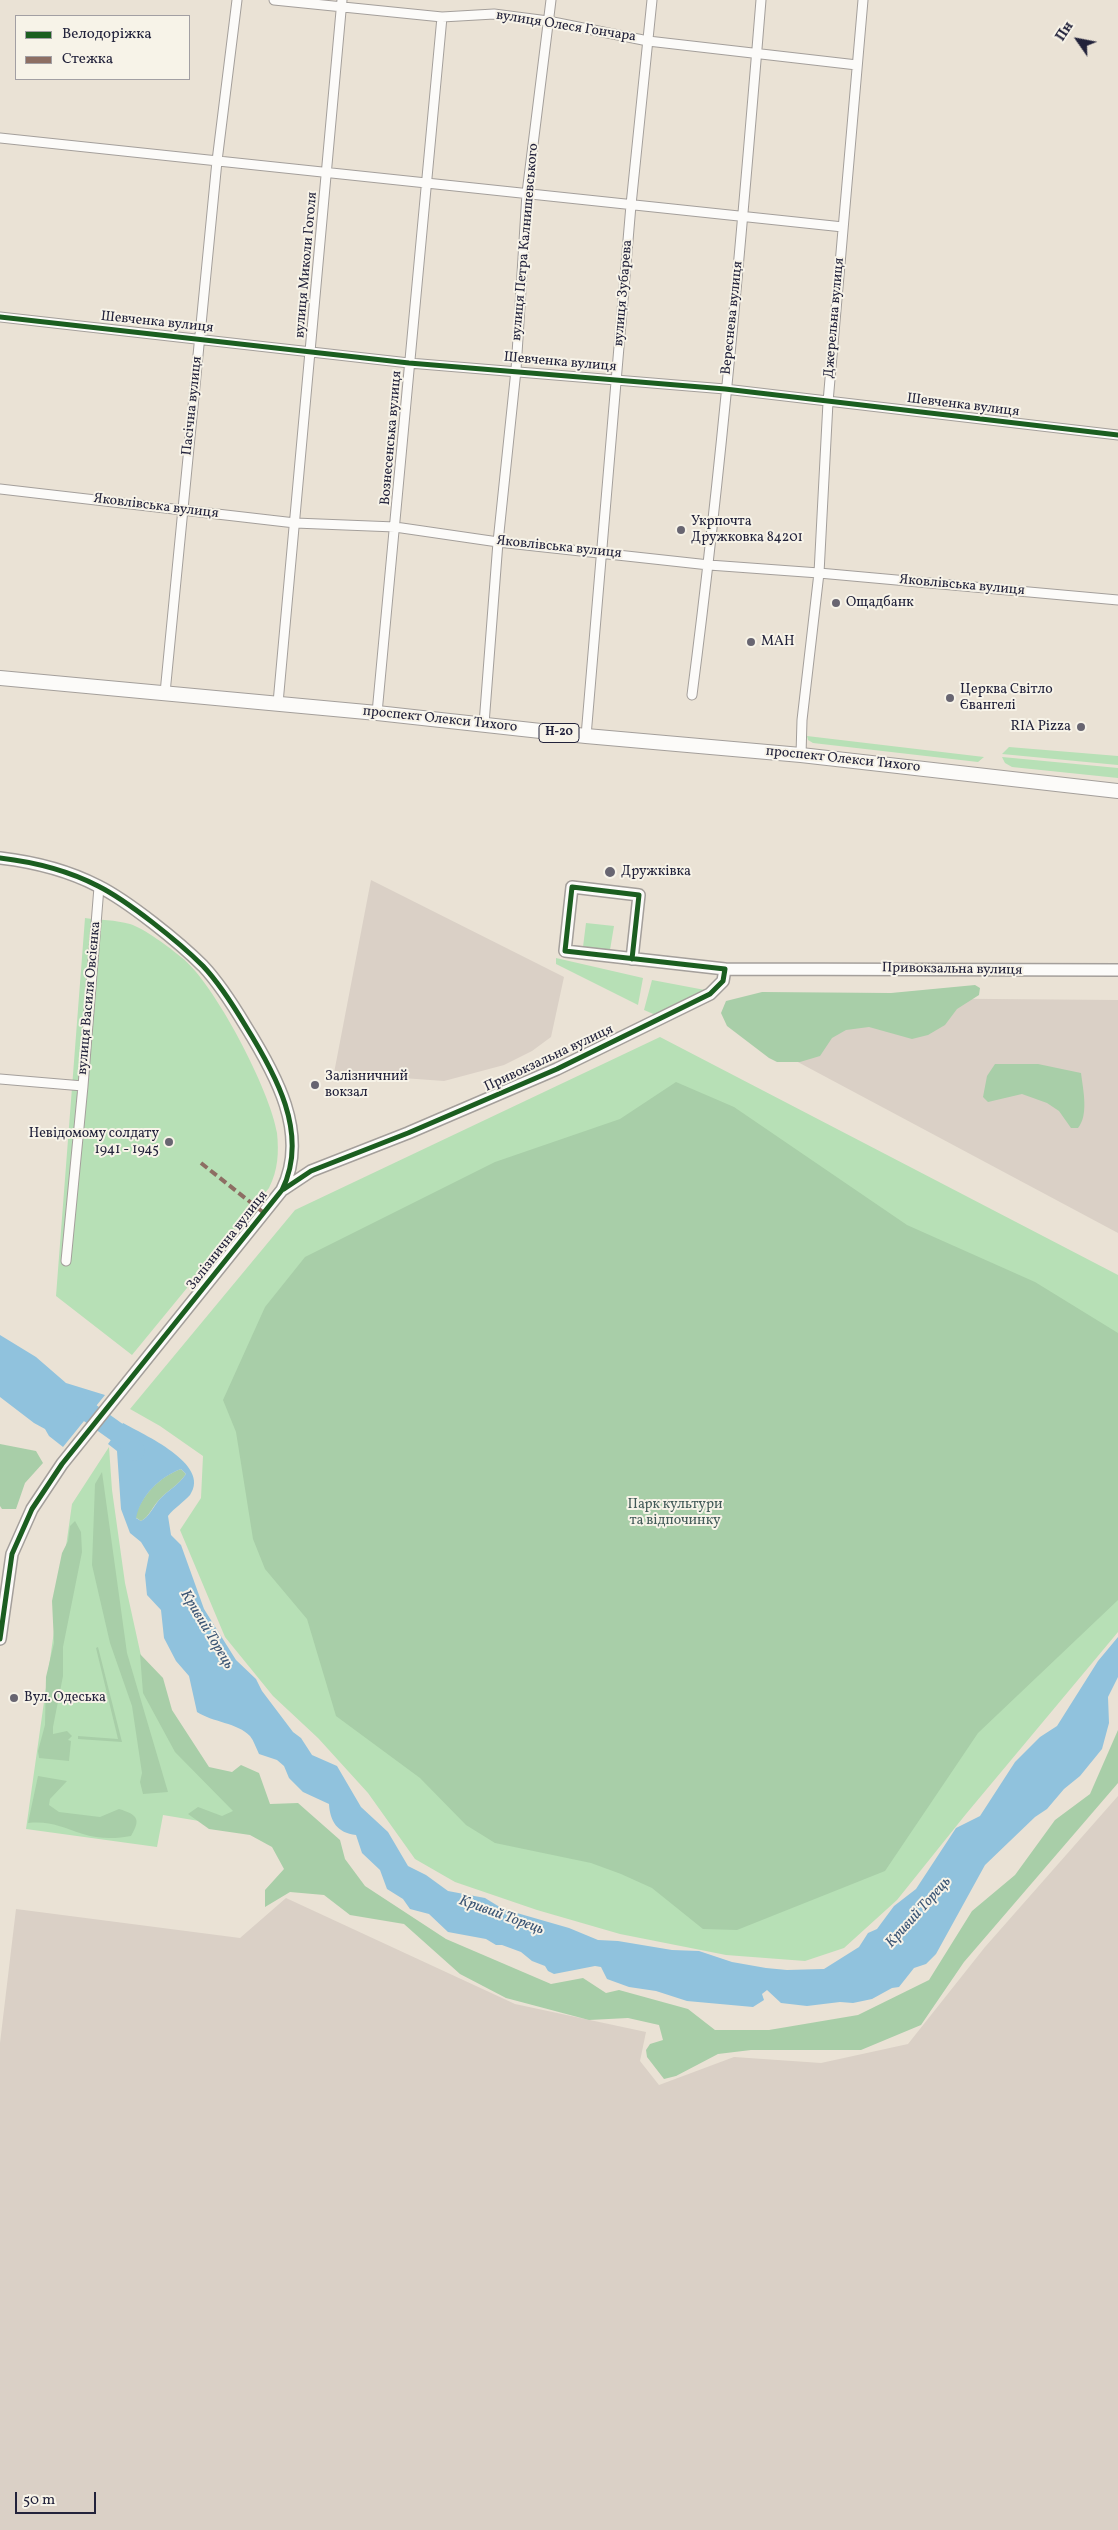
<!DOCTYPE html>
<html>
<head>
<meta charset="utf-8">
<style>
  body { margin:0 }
  #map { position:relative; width:1118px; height:2530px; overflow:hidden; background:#eae2d5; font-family:Vollkorn,serif }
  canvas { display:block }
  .legend { position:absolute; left:15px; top:15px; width:175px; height:65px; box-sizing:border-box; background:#f7f3e8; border:1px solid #a29fa3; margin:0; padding:6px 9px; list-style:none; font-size:15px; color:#22223b }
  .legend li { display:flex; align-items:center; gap:10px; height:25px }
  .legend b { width:25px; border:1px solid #a29fa3 }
  .north { position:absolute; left:1053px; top:15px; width:50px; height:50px; -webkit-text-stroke:4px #f7f3e8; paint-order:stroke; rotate:303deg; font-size:14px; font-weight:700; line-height:20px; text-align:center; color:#22223b }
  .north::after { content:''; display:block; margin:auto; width:18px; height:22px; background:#22223b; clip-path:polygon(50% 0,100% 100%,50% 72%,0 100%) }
  .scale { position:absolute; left:15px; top:2492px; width:81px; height:22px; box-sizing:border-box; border:2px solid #22223b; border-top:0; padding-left:6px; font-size:15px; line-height:18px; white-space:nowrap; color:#22223b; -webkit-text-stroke:4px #f7f3e8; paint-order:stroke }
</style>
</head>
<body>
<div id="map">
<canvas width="1118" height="2530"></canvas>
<ul class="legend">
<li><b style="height:6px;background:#1b5e20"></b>Велодоріжка</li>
<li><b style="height:6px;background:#8d6e63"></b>Стежка</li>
</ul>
<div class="north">Пн</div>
<div class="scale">50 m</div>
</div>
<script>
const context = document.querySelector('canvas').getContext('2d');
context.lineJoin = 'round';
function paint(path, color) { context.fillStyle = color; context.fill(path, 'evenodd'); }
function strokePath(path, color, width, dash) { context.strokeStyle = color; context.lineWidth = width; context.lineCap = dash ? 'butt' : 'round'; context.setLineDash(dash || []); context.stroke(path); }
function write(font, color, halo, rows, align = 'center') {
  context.font = font + ' Vollkorn,serif'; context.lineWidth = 4; context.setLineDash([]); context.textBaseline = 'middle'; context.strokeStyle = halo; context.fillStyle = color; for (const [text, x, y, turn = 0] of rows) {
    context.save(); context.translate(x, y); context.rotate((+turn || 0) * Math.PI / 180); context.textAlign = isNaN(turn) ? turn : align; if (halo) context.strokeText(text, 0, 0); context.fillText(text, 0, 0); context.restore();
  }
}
paint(new Path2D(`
  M371,880L564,977L551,1037L532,1051L504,1065L444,1081L334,1073Z
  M748,997L1118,1000V1233L736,1029Z
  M1118,1796V2530H0V2043L16,1909L240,1938L286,1898L515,2004L646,2032L640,2061L659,2085L734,2057L821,2063L908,2044L985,1947Z`), '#dad0c6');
paint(new Path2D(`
  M807,736L984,757L978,762L813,743L808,740Z
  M1009,747L1118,756V765L1002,754Z
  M1002,757L1118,768V778L1012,767L1005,763Z
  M85,918C99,920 116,920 130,924C145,929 169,947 181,957C214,982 271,1092 277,1133C279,1153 278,1170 269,1188L132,1355L56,1296Z
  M586,923L614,926L610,950L583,947Z
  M556,958L643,978L638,1005L556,964Z
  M652,980L705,990L707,992L658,1016L644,1010Z
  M660,1037L1118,1275V1632L966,1814L897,1900L844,1948L805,1961L726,1955L620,1934L537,1910L455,1882L415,1859L368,1793L318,1738L273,1696L225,1637L180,1530L201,1498L203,1456L160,1426L130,1409L295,1210Z
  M109,1447L112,1490L125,1583L145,1674L183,1754L245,1803L241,1828L163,1815L157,1847L26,1829L72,1504Z`), '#b7e0b6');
paint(new Path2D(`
  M975,985L980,988L979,995L957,1009L945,1025L928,1035L912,1039L869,1027L846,1030L832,1038L820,1056L800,1062H777L769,1058L727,1026L721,1013L726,1001L762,992L891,993Z
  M995,1064H1038L1081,1073C1083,1089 1089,1115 1078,1128H1071L1059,1111L1047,1103L1022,1094L988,1102L983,1097L987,1076Z
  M676,1082L734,1107L907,1225L1035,1282L1118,1333V1600L978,1733L885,1871L737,1930L703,1929L652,1888L621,1874L591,1863L495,1843L466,1825L420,1778L336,1716L307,1619L265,1569L253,1539L236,1432L223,1400L265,1307L305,1257L495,1162L620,1119Z
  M0,1444L36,1451L43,1463L25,1483L16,1509H2L0,1506Z
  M181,1469L186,1474C179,1485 168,1490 159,1500C153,1506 149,1517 141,1521L135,1517C142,1495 159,1477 181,1469Z
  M102,1472L127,1653L168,1792L143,1794L140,1782L142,1773L132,1706L110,1643L92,1565L95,1484Z
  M75,1521L81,1532L82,1552L63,1647V1676L53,1727V1734L67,1731L72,1736L68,1740L71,1741L69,1761L39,1758L38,1751L45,1725L46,1677L54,1643L52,1601L62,1553L68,1541L70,1526Z
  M98,1647L122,1742L78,1739V1736L118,1739L96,1648Z
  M140,1654L163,1678L172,1710L209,1767L232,1772L241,1765L259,1773L270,1804L298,1803L340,1840L345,1859L365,1886L446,1939L551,1984L583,1978L606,1993L619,1990L688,2009L715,2030H769L858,2015L929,1980L972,1911L1015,1875L1055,1820L1090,1794L1118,1730V1783L964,1962L921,2025L861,2050H751L718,2054L676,2076L664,2079L647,2057L646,2050L650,2044L663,2040L659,2025L628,2018L589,2020L506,1998L460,1974L404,1924L350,1915L324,1895L290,1892L265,1907V1890L284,1869L272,1847L250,1835L209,1829L188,1814L198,1807L222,1816L233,1811L175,1752L143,1693Z
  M38,1776L67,1781L50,1799L49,1805L59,1812L100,1817L119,1809C138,1815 141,1819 131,1836C116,1839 97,1839 83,1834C60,1827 52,1821 28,1823Z`), '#a8cea8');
paint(new Path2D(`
  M0,1335L36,1357L66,1383L105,1395L63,1447L49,1436L45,1429L34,1423L0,1397Z
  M123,1423C142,1434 212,1464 190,1495C184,1502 174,1508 168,1516L171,1535L181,1545L204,1609L236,1660L256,1679L262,1691L293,1732L301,1738L312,1755L337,1766L361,1807L388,1832L408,1866L426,1875L448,1891L485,1898L503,1909L569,1928L598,1940L618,1941L672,1950L699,1951L732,1962L766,1968L787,1970L824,1969L859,1947L868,1933L877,1929L894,1906L916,1889L956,1828L980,1816L1015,1762L1040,1737L1057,1726L1098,1661L1118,1637V1677L1108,1697L1109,1723L1102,1749L1080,1776L1064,1789L1047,1809L1035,1817L985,1865L936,1954L926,1964L914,1968L899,1987L892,1988L872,1999L853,2003L840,2002L807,2006L781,2003L767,1990L762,1994L764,2000L753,2007L687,2001L656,1991L629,1987L607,1979L601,1967L595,1966L554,1974L548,1971L545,1966L532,1961L521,1952L502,1945H496L486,1939L448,1932L429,1914L410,1909L403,1899L387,1889L380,1870L362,1853L356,1835C337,1833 330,1821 329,1804L303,1792L289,1778L284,1766L277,1760L259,1754C256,1748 254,1741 250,1736C238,1723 212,1722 197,1712L189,1676L176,1661L164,1638L161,1610L147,1595L145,1575L149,1555L141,1542L130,1533L121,1509L117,1451L108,1444ZM181,1469L186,1474C179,1485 168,1490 159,1500C154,1506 149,1517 141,1521L136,1518C141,1495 160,1477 181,1469Z`), '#90c2dd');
strokePath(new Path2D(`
  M69,1398L125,1438L135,1451`), '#90c2dd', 20);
const minor = new Path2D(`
  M274,0L442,17L494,14L548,21L648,41L857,65
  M0,138L843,227
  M0,317L409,363L725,389L1118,435
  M0,489L295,523L395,527L498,542L709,565L819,573L1118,600
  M165,693L217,161L237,0
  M692,695C722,464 742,232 761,0
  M278,703L342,0
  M377,713L442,17
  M484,724L498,542L516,370L527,193L551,0
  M586,736L631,205L652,0
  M801,755L802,720L819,573L828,402L863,0
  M0,1079L83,1086L99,887
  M66,1261L83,1086`);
const tertiary = new Path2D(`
  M0,858C34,862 67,870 98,886C128,901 179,942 203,966C219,983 233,1005 245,1025C275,1073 310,1134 282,1190L62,1464L32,1509L12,1554L0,1639
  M725,969L1118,970
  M284,1189L311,1171L408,1133L557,1069L710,994L723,981L725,969L565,951L572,887L639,895L632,959`);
const primary = new Path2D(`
  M0,678L377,713L586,736L801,755L1118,791`);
strokePath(minor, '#a49f9b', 11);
strokePath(tertiary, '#a49f9b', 14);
strokePath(primary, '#a49f9b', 16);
strokePath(minor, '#fcfbf9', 9);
strokePath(tertiary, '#fcfbf9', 11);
strokePath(primary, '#fcfbf9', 14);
strokePath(new Path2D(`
  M201,1163L264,1213`), '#8d6e63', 4, [8, 4]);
strokePath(new Path2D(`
  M0,317L409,363L725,389L1118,435
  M0,858C34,862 67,870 98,886C128,901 179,942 203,966C219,983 233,1005 245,1025C275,1073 310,1134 282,1190L62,1464L32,1509L12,1554L0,1639
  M284,1189L311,1171L408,1133L557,1069L710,994L723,981L725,969L565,951L572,887L639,895L632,959`), '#1b5e20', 5);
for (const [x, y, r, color] of [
  [681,530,5,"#686571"],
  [836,603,5,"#686571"],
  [751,642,5,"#686571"],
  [950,698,5,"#686571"],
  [1081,727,5,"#686571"],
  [610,872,6,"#686571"],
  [315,1085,5,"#686571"],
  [169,1142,5,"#686571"],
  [14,1698,5,"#686571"]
]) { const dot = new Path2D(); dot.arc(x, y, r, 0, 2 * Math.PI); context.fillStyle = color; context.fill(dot); strokePath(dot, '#f7f3e8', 2); }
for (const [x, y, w] of [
  [559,733,40]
]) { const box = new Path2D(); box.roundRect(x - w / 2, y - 9.5, w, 19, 4); context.fillStyle = '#f7f3e8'; context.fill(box); strokePath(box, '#22223b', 1); }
write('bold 12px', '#22223b', null, [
  ["Н-20",559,733]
]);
write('14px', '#22223b', '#f7f3e8', [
  ["вулиця Олеся Гончара",566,27,9],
  ["вулиця Петра Калнишевського",526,242,-85],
  ["вулиця Миколи Гоголя",307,265,-85],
  ["вулиця Зубарева",624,293,-85],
  ["Вереснева вулиця",733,318,-84],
  ["Джерельна вулиця",835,318,-85],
  ["Шевченка вулиця",157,323,6],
  ["Шевченка вулиця",560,363,5],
  ["Пасічна вулиця",193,406,-84],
  ["Шевченка вулиця",963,406,7],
  ["Вознесенська вулиця",392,438,-85],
  ["Яковлівська вулиця",156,507,7],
  ["Яковлівська вулиця",559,548,6],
  ["Яковлівська вулиця",962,586,5],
  ["проспект Олекси Тихого",440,720,6],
  ["проспект Олекси Тихого",843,760,6],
  ["Привокзальна вулиця",952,970,1],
  ["вулиця Василя Овсієнка",90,998,-85],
  ["Привокзальна вулиця",549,1059,-25],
  ["Залізнична вулиця",228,1241,-52]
]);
write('14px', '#22223b', '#f7f3e8', [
  ["Укрпочта",691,522],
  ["Дружковка 84201",691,538],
  ["Ощадбанк",846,603],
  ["МАН",761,642],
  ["Церква Світло",960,690],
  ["Євангелі",960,706],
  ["RIA Pizza",1071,727,"right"],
  ["Дружківка",621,872],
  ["Залізничний",325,1077],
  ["вокзал",325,1093],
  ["Невідомому солдату",159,1134,"right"],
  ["1941 - 1945",159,1150,"right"],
  ["Вул. Одеська",24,1698]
], 'left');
write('14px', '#425a58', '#f7f3e8', [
  ["Парк культури",675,1505],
  ["та відпочинку",675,1521]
]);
write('italic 15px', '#3b5575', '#f7f3e8', [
  ["Кривий Торець",206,1630,59],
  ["Кривий Торець",919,1913,-48],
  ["Кривий Торець",501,1916,20]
]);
</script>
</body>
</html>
